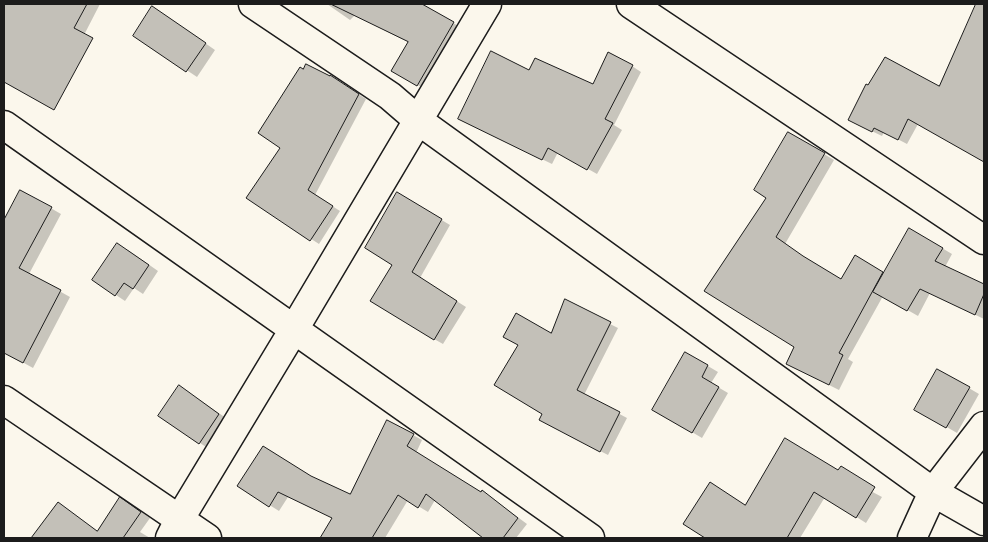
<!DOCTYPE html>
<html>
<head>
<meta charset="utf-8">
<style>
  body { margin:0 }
  #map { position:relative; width:988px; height:542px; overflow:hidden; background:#fbf7ec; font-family:Delius,sans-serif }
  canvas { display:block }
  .frame { position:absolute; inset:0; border:5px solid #1c1c1c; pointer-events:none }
</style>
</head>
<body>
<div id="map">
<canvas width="988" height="542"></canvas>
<div class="frame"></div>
</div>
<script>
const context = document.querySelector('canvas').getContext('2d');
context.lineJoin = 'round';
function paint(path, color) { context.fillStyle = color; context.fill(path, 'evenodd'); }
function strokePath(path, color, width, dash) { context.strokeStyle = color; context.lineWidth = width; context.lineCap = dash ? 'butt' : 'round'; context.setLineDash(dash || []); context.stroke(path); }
paint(new Path2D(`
  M4,4H100L84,35L43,95L4,72Z
  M327,4H420L462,28L426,90L393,70L409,42L355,15L350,20Z
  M975,10L984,14V160L918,124L907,144L884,132L882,136L859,125L939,87Z
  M162,13L215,50L197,77L134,35Z
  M632,66L641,72L614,125L622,130L597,174L558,152L552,164L469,124L530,72L593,85Z
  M338,81L366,99L315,195L340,211L319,244L248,198L281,147Z
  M789,133L834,160L785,244L813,264L842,280L855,257L885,274L910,229L952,254L945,267L984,286V319L930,293L918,316L883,296L848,359L853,362L839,390L797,369L796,346L768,197Z
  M21,191L61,214L29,274L70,297L33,368L4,352V315L9,306L4,303V222Z
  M398,194L450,225L420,278L466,307L443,344L434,339L394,265Z
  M128,250L158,271L143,294L134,288L125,301L116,295Z
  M610,324L618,328L584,395L627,418L608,455L549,425L552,335Z
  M686,353L718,372L711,383L728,393L702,438L653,409Z
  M938,370L979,394L957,433L916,409Z
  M189,393L229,420L209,449L200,443Z
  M413,435L422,440L416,453L482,493L483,492L492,498L527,524L516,538H485L435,500L428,512L408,500L385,538H321L333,518L288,497L279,511L239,486L314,479L351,496Z
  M822,465L882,497L866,523L825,497L800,538H707L685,523L746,506Z
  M59,504L98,532L129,504L150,518L140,532L150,538H33Z`), '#0003');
const building = new Path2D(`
  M4,4H87L74,28L93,38L54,110L4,82Z
  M331,4H422L454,22L417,86L391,71L408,42Z
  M976,4H984V162L908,119L898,140L874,128L872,132L848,120L866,84L868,85L885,57L939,86Z
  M152,6L206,43L186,72L133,36Z
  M491,51L529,70L535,58L593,84L608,52L633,65L605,119L613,123L587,170L548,148L542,160L458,119Z
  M306,64L330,76V75L359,94L308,190L333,206L310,241L246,198L280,148L258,133L300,67L303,69Z
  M788,132L825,153L776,237L803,256L841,279L855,255L883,272L839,353L843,355L829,385L786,364L794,347L704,291L766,198L754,190Z
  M20,190L52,207L19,268L61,290L23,363L4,353V220Z
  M397,192L442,219L412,272L457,301L434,340L370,301L392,265L365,248Z
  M909,228L943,248L935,261L984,284V294L975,315L920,289L907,311L873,292Z
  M117,243L149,265L133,289L124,283L115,296L92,280Z
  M565,299L611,322L577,390L620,412L600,452L539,420L542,414L494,385L518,345L503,337L516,313L551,333Z
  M685,352L708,365L702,377L719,387L692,433L652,410Z
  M937,369L970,387L946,428L914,410Z
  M179,385L219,414L199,444L158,416Z
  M387,420L414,434L407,446L481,492L482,490L518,518L503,538H483L426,494L418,508L398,495L372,538H320L332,518L278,492L269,507L237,486L263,446L311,476L350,494Z
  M785,438L838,470L841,466L875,487L856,518L814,492L787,538H705L683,524L710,482L745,505Z
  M120,497L141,512L123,538H31L58,502L97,531Z`);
paint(building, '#c3c0b8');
strokePath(building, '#1c1c1c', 1);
const minor = new Path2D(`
  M253,4L390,96L419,121L933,492L984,521
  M631,4L984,240
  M4,125L590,538
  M4,400L207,538
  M170,538L179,520L293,331L487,4
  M912,538L933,492L984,426`);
strokePath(minor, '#1c1c1c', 31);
strokePath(minor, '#fbf7ec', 28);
</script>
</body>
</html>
